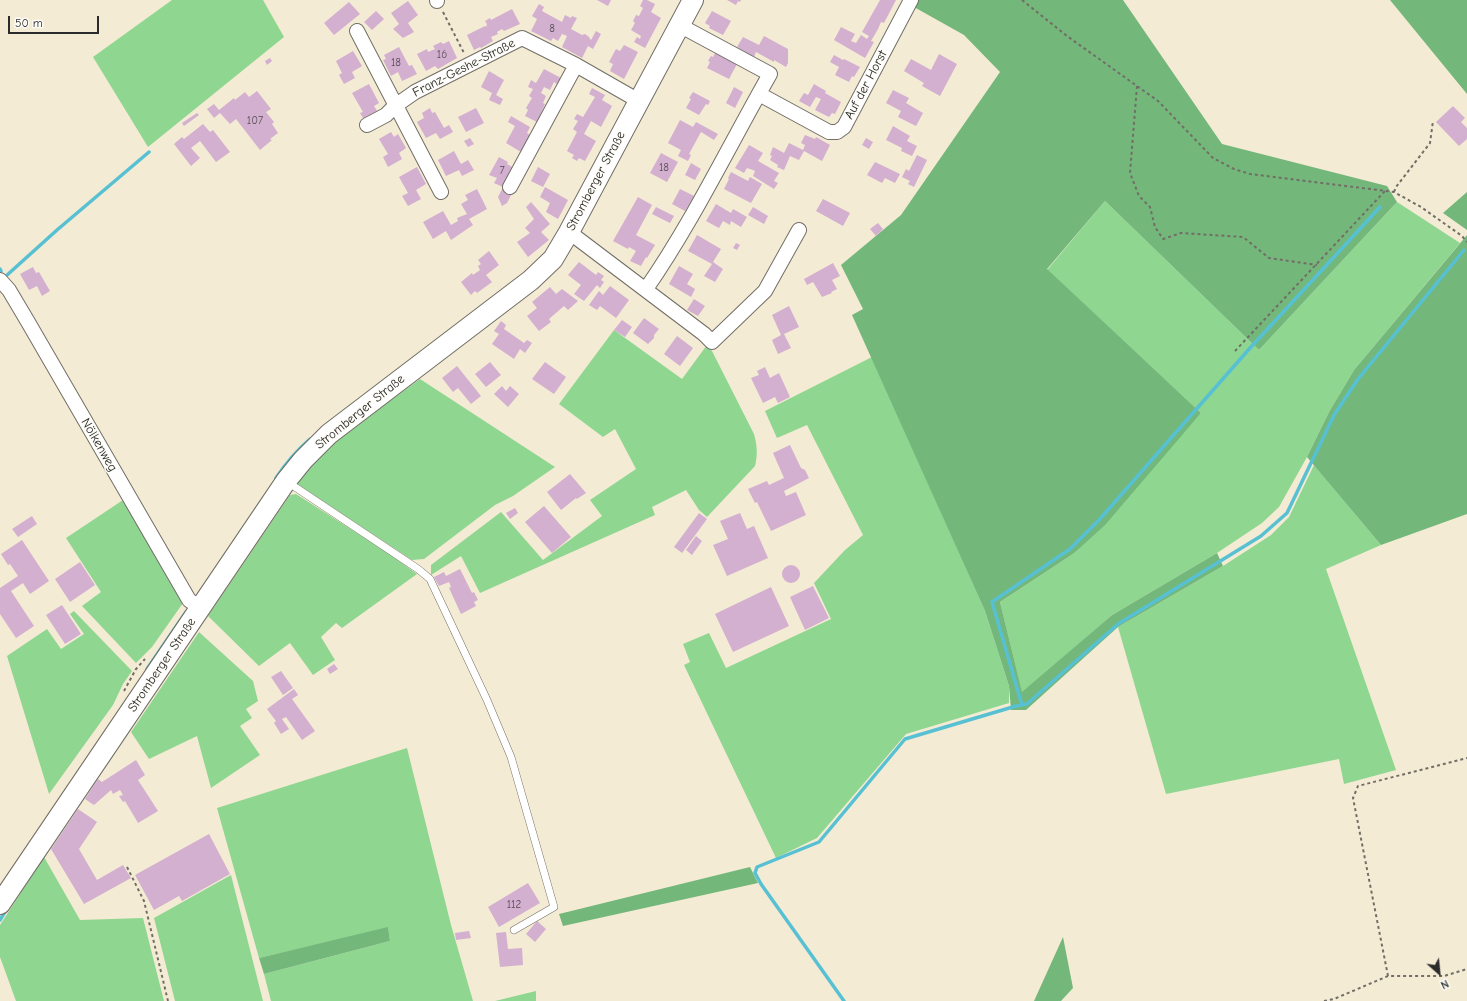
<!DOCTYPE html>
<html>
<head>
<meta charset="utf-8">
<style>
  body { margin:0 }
  #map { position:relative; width:1467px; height:1001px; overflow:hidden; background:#f4ebd4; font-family:"Comic Neue",sans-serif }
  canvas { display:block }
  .north { position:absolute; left:1419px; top:953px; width:40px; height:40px; -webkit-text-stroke:3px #fdfcf7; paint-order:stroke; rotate:153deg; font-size:11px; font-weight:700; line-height:16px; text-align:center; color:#2b2b2b }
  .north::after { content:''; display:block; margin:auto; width:14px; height:18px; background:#2b2b2b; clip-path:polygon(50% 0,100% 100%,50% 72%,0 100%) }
  .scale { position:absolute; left:8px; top:16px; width:91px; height:18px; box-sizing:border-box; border:2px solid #2b2b2b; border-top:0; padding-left:5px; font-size:12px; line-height:14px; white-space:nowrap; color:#2b2b2b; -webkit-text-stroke:3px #fdfcf7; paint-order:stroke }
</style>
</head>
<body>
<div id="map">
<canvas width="1467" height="1001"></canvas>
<div class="north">N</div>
<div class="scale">50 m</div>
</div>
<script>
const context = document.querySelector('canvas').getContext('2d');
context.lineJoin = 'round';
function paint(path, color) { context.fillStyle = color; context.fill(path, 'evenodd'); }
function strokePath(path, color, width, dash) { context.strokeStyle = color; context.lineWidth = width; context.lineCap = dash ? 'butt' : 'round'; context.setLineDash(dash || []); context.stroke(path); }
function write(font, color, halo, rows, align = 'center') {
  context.font = font + ' "Comic Neue",sans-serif'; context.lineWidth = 3; context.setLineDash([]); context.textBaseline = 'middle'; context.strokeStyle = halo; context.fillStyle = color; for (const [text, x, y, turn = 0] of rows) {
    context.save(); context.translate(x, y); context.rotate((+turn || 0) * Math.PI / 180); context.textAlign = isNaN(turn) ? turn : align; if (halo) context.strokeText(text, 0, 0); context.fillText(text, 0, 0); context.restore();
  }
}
paint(new Path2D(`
  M172,0H263L284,37L148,147L93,57Z
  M1105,201L1259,350L1397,202L1460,243L1354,370L1329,412L1307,457L1279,507L1262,523L1217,553L1112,615L1022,693L1000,602L1073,554L1201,413L1047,270Z
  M614,330L682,379L707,345L712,351L754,434C757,445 758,454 755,466L707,517L699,510L686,490L652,507L655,515L480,593L461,556L431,575V565L501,512L543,560L602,516L590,500L636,469L615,429L603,437L559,404Z
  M872,357L985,611L1009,686V703L906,734L817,838L776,858L684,665L690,662L683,644L709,633L726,668L831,619L814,583L845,550L863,535L807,425L777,438L765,411Z
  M420,379L555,467L513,496L495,505L424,559L412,560L295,483L309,467L337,439Z
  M1314,465L1381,545L1326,569L1396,770L1344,784L1339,759L1166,794L1118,627L1223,566L1271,535L1289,517Z
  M296,494L388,553L417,574L342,628L336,623L321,637L335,660L313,675L290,643L259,666L208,616L290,495Z
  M123,500L183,603L152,647L136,663L82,606L101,592L66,538Z
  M74,611L132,671L123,684L113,705L49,794L7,656L47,629L61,649L84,634L70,614Z
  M199,632L253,681L258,701L246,709L252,718L240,726L260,755L211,788L197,736L149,759L131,732Z
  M407,748L451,925L473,1001H271L264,974L390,941L388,928L259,958L217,808Z
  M44,857L80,920L143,918L164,1001H16L0,957V925Z
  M231,875L263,1001H175L154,918Z
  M536,991V1001H495Z`), '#8fd691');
paint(new Path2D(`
  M918,0H1123L1222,144L1387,186L1397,202L1259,350L1105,201L1047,269L1201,413L1105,525L1073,554L1000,602L1022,692L1112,615L1217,553L1223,566L1118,627L1026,710H1011L1009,686L985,611L852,315L863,309L841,265L901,215L1000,72L964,35L914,7Z
  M1390,0H1467V94Z
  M1467,192V230L1443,213Z
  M1467,235V514L1381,545L1307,457L1329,412L1354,370Z
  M750,867L758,883L563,926L559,914Z
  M388,927L390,941L264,974L259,958Z
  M1063,937L1073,988L1061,1001H1034Z`), '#73b77b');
strokePath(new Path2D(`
  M0,269L1,271
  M6,276L57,230L149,152
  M276,478C286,463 296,451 310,439
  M147,669L186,612
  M1022,705L992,602L1070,549L1099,520L1250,348L1380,207
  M0,920L6,910
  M844,1001L761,884L755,873L757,867L819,842L905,739L1016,706L1027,704L1118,624L1261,536L1287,513L1334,415L1358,379L1464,250`), '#57c1d3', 3.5);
paint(new Path2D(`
  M597,0H611L608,6Z
  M643,0H647L655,4L651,12L661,18L645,48L634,42L637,37L640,39L641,36L631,30L635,23L633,21L636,15L639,16L643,8L640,6Z
  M727,0H741L740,2L738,1L736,5Z
  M880,0H896L884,23L881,22L878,29L871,41L874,42L865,58L834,40L841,27L855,34L851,41L856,43L861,35L867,39L869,36L862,32Z
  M408,1L418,15L408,23L414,32L403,38L393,29L399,24L391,13Z
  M349,2L360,14L334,35L324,23Z
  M539,4L544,7L542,11L562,22L565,15L571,18L572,16L577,18L571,29L582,35L585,34L589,37L590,39L591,40L596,31L601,34L593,49L588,46L582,58L562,47L567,36L562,34L558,41L553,38L551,41L531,31L537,19L532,16Z
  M512,9L520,24L504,31L502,29L497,32L498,34L491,37L493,41L481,48L480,47L474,50L467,35L485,26L486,27L487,24L485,21L490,18L491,20Z
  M376,11L384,19L372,30L364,22Z
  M712,11L731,21L723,35L709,28L710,26L705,23Z
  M764,36L788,49V63L786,67L774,60V62L756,52L754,57L737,47L743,37L759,45Z
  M449,41L457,58L438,69L435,66L426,71L417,54L427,49L428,52L435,49L433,46L441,42L443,44Z
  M624,45L638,52L624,79L610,71L613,64L609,62L616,49L620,51Z
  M399,47L409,66L412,65L417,74L402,81L398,72L391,76L383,60L386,59L384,55Z
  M353,51L362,66L352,72L355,78L344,84L339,75L342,73L336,61Z
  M716,51L737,64L729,79L707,68L710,62L708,61L711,56L713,57Z
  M939,54L957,64L940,96L922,86L924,83L904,71L911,59L931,70Z
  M834,55L843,60L844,59L860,67L854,77L852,76L849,82L835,75L839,67L830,62Z
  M270,58L272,61L267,65L265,61Z
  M544,69L561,78L557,84L554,82L550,90L544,87L541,93L546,96L543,103L545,104L537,122L525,116L528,110L526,108L532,98L529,96L533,89L528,87L531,80L536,83Z
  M489,71L504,80L496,95L503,99L500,105L489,100L492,93L481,87Z
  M369,84L379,103L374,106L377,111L363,118L360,113L363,112L352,93Z
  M814,84L826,91L825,93L841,102L835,114L832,113L829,117L815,110L821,99L816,97L810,107L799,101L804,93L808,95Z
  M734,87L743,92L735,108L726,103Z
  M592,88L605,95L602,100L612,106L601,127L591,121L584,134L596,141L585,161L579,158L577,161L572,158L574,155L567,151L577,132L573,129L578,121L574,119L577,114L583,117L595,97L589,94Z
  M893,90L909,98L906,103L923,113L916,126L898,117L901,111L886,103Z
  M257,91L271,109L266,112L274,122L272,124L278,133L270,139L272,140L260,150L236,119L230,124L220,113L214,118L207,109L214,104L219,110L234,98L235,100L245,92L249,97Z
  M693,92L710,101L708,105L706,104L699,115L686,108L691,99L689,98Z
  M1453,106L1465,118L1461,122L1467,128V139L1459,146L1436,122Z
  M430,108L432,113L435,112L444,128L449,125L453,132L440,139L436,133L426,138L417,122L424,118L422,113Z
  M476,108L484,123L466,132L458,117Z
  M197,113L199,115L184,126L182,123Z
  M511,116L530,127L527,133L530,135L521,152L506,143L515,126L508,122Z
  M680,120L693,127L696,122L718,134L714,140L701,132L689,154L691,155L688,161L678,156L681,150L668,143Z
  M203,124L210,132L213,130L230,152L216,162L200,141L191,148L200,158L191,166L174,144L182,137L184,139Z
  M893,126L910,136L907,141L917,146L912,156L901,151L902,148L886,140Z
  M391,132L394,137L398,134L406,148L399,153L402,159L388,167L383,157L388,154L379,139Z
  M805,135L815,139L816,137L830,145L822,161L804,151L799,160L790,156L784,170L777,167L778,165L770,160L772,156L770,155L773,147L784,153L789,143L803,150L805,145L801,143Z
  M470,138L474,144L468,147L464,141Z
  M866,138L873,142L869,149L862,145Z
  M749,145L763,153L758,161L779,173L774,181L778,183L774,189L753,176L755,171L753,170L747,168L744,173L735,168Z
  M454,151L461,164L468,160L474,170L462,176L459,170L446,176L438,160Z
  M661,153L678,162L667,182L650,173Z
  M917,155L927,160L914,187L908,184L910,181L902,177L906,169L909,171Z
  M499,157L508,162L507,164L514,168L513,191L507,203L502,206L498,197L503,187L494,183L497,178L489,175Z
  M875,162L900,174L895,183L885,178L882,183L867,175Z
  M691,163L701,169L695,180L685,175Z
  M417,167L426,184L416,190L421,199L408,206L402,196L408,193L399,177Z
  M538,167L550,174L543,187L531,181Z
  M731,172L748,181L750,177L762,184L751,203L724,189L729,179L728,178Z
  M545,187L568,200L558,219L546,212L550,203L540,197Z
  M477,189L487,209L469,219L473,225L451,240L446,231L433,239L423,222L443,211L451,225L458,221L457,218L467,214L461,204L468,200L465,195Z
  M680,189L694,196L685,211L672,204Z
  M638,197L652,205L636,235L655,245L647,258L646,257L641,266L630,261L636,251L629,247L628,249L613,241Z
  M823,199L850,213L843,226L816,211Z
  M531,202L550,224L541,232L549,240L528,257L517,242L530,233L525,228L534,219L526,207Z
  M716,204L731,213L733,209L747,217L741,227L731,221L730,225L723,221L719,228L706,221Z
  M656,207L674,216L670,223L652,214Z
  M753,207L768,216L764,224L748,215Z
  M878,223L883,229L876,236L870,229Z
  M697,235L721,249L713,262L723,269L715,282L704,276L712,264L688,251Z
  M736,243L740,245L737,250L733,248Z
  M489,251L499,265L486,275L492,282L477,293L475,291L471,295L461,282L472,273L473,275L480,270L478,266L481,264L478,260Z
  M579,262L596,275L598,272L604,276L601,280L604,282L600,288L597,285L584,301L574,294L581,285L568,275Z
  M833,263L840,276L832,280L837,289L831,292L832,293L822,297L813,282L807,285L804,279Z
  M679,266L693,274L687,284L695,289L691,297L669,284Z
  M33,267L36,273L39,272L50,291L42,296L37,286L29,290L20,274Z
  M610,286L629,300L616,318L600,306L597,310L589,305L599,291L603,295Z
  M550,287L556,294L562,289L578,301L568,310L564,306L549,319L551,322L539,331L527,316L537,308L532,302Z
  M694,299L705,306L698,316L687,310Z
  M789,306L799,327L784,334L791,348L778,354L772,340L781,335L772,315Z
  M644,318L659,329L654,335V338L648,344L633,333Z
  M622,320L632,327L625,337L614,330Z
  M501,321L506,325L504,329L524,343L527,340L532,343L525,353L520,349L514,359L492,344L499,334L494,331Z
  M677,336L693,348L680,366L664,354Z
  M490,362L501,375L486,387L475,374Z
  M545,362L566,377L554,394L532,379Z
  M457,366L481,396L471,404L458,388L453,392L442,378Z
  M765,367L770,378L779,373L790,397L778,403L775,397L763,403L751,378L759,375L757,371Z
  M502,386L506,391L510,386L519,394L508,407L494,394Z
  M790,445L801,468L805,470L809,478L784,491L786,496L796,492L806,515L771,531L757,502L755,503L748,489L767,481L769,485L784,478L773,453Z
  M570,474L586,493L577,499L576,498L561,510L547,492Z
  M544,506L571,537L552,553L525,522Z
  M515,508L518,513L510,519L506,513Z
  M699,513L707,519L682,553L674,547Z
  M740,513L747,529L754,526L768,558L727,576L713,545L728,539L720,521Z
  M32,516L37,524L18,537L12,529Z
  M696,536L702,541L692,555L686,550Z
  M22,540L49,581L30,594L23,583L11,591L34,626L16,638L0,614V588L18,576L10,564L8,565L1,554Z
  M80,562L95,585L70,602L55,579Z
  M782 574a9 9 0 1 1 18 0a9 9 0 1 1-18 0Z
  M460,569L472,593L474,592L478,600L474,602L476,606L461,614L449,588L451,587L449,582L439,586L434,577L444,572L446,576Z
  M813,586L829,618L805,630L790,597Z
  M771,587L789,626L733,652L715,614Z
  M62,605L81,634L65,644L46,615Z
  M334,664L338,669L330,674L327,669Z
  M281,671L293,688L283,695L271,677Z
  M294,689L298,695L292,699L315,731L302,740L286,717L282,719L289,729L281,734L274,723L276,721L267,709Z
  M136,760L145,775L138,780L158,811L138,823L125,801L123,802L119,796L123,795L120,790L113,794L111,790L94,805L85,799L98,779L102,782Z
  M78,809L97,822L79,849L97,880L123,865L131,878L84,904L51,849Z
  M209,834L230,874L182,901L179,896L154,910L135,875Z
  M528,883L540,903L499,927L488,907Z
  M537,921L546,929L535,942L526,934Z
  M469,931L471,938L456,940L455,933Z
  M506,932L508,949L522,948L523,965L500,967L496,933Z`), '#d3afd0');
const lane = new Path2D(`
  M286,481L418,569L430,579L487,700L511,757L554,907L514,930`);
const street = new Path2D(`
  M437,1V0
  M357,31L441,192
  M759,94L829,132H837L844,127L911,0
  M367,125L386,115L395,106L415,92L522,38L576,65L639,101
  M510,187L576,65
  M569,232L704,334L712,342L765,291L799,230
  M0,280L9,290L28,322L189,600L200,608
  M646,289C693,221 729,146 770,74L679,25`);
const secondary = new Path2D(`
  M0,904L286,481L303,460L329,434L531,280L553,259L569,232L693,0`);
strokePath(lane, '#716e66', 8);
strokePath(street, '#716e66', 16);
strokePath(secondary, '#716e66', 22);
strokePath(new Path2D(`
  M1022,0L1067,36L1158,101L1213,158L1234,169L1250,174L1394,192L1421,207L1462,236L1467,242
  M443,12L464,53
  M1137,86L1130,173L1139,196L1150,207L1155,227L1163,239L1181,233L1243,237L1269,258L1317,265
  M1394,192L1396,187L1430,143L1433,121
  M1235,351L1385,191
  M124,691L136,669L145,659
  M127,867L144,901L168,1001
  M1388,976L1353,798L1358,786L1467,758
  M1324,1001L1334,999L1388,976H1444L1467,969`), '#716e66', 2, [3, 3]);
strokePath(lane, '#fff', 7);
strokePath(street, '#fff', 14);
strokePath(secondary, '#fff', 20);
write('11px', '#554c54', null, [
  ["8",552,29],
  ["16",442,55],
  ["18",396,63],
  ["107",255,121],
  ["18",664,168],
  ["7",502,171],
  ["112",514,905]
]);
write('13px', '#2b2b2b', '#fdfcf7', [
  ["Franz-Geshe-Straße",464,68,-27],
  ["Auf der Horst",866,85,-62],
  ["Stromberger Straße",596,181,-62],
  ["Stromberger Straße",360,412,-39],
  ["Nölkenweg",99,445,60],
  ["Stromberger Straße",162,665,-56]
]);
</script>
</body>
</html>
